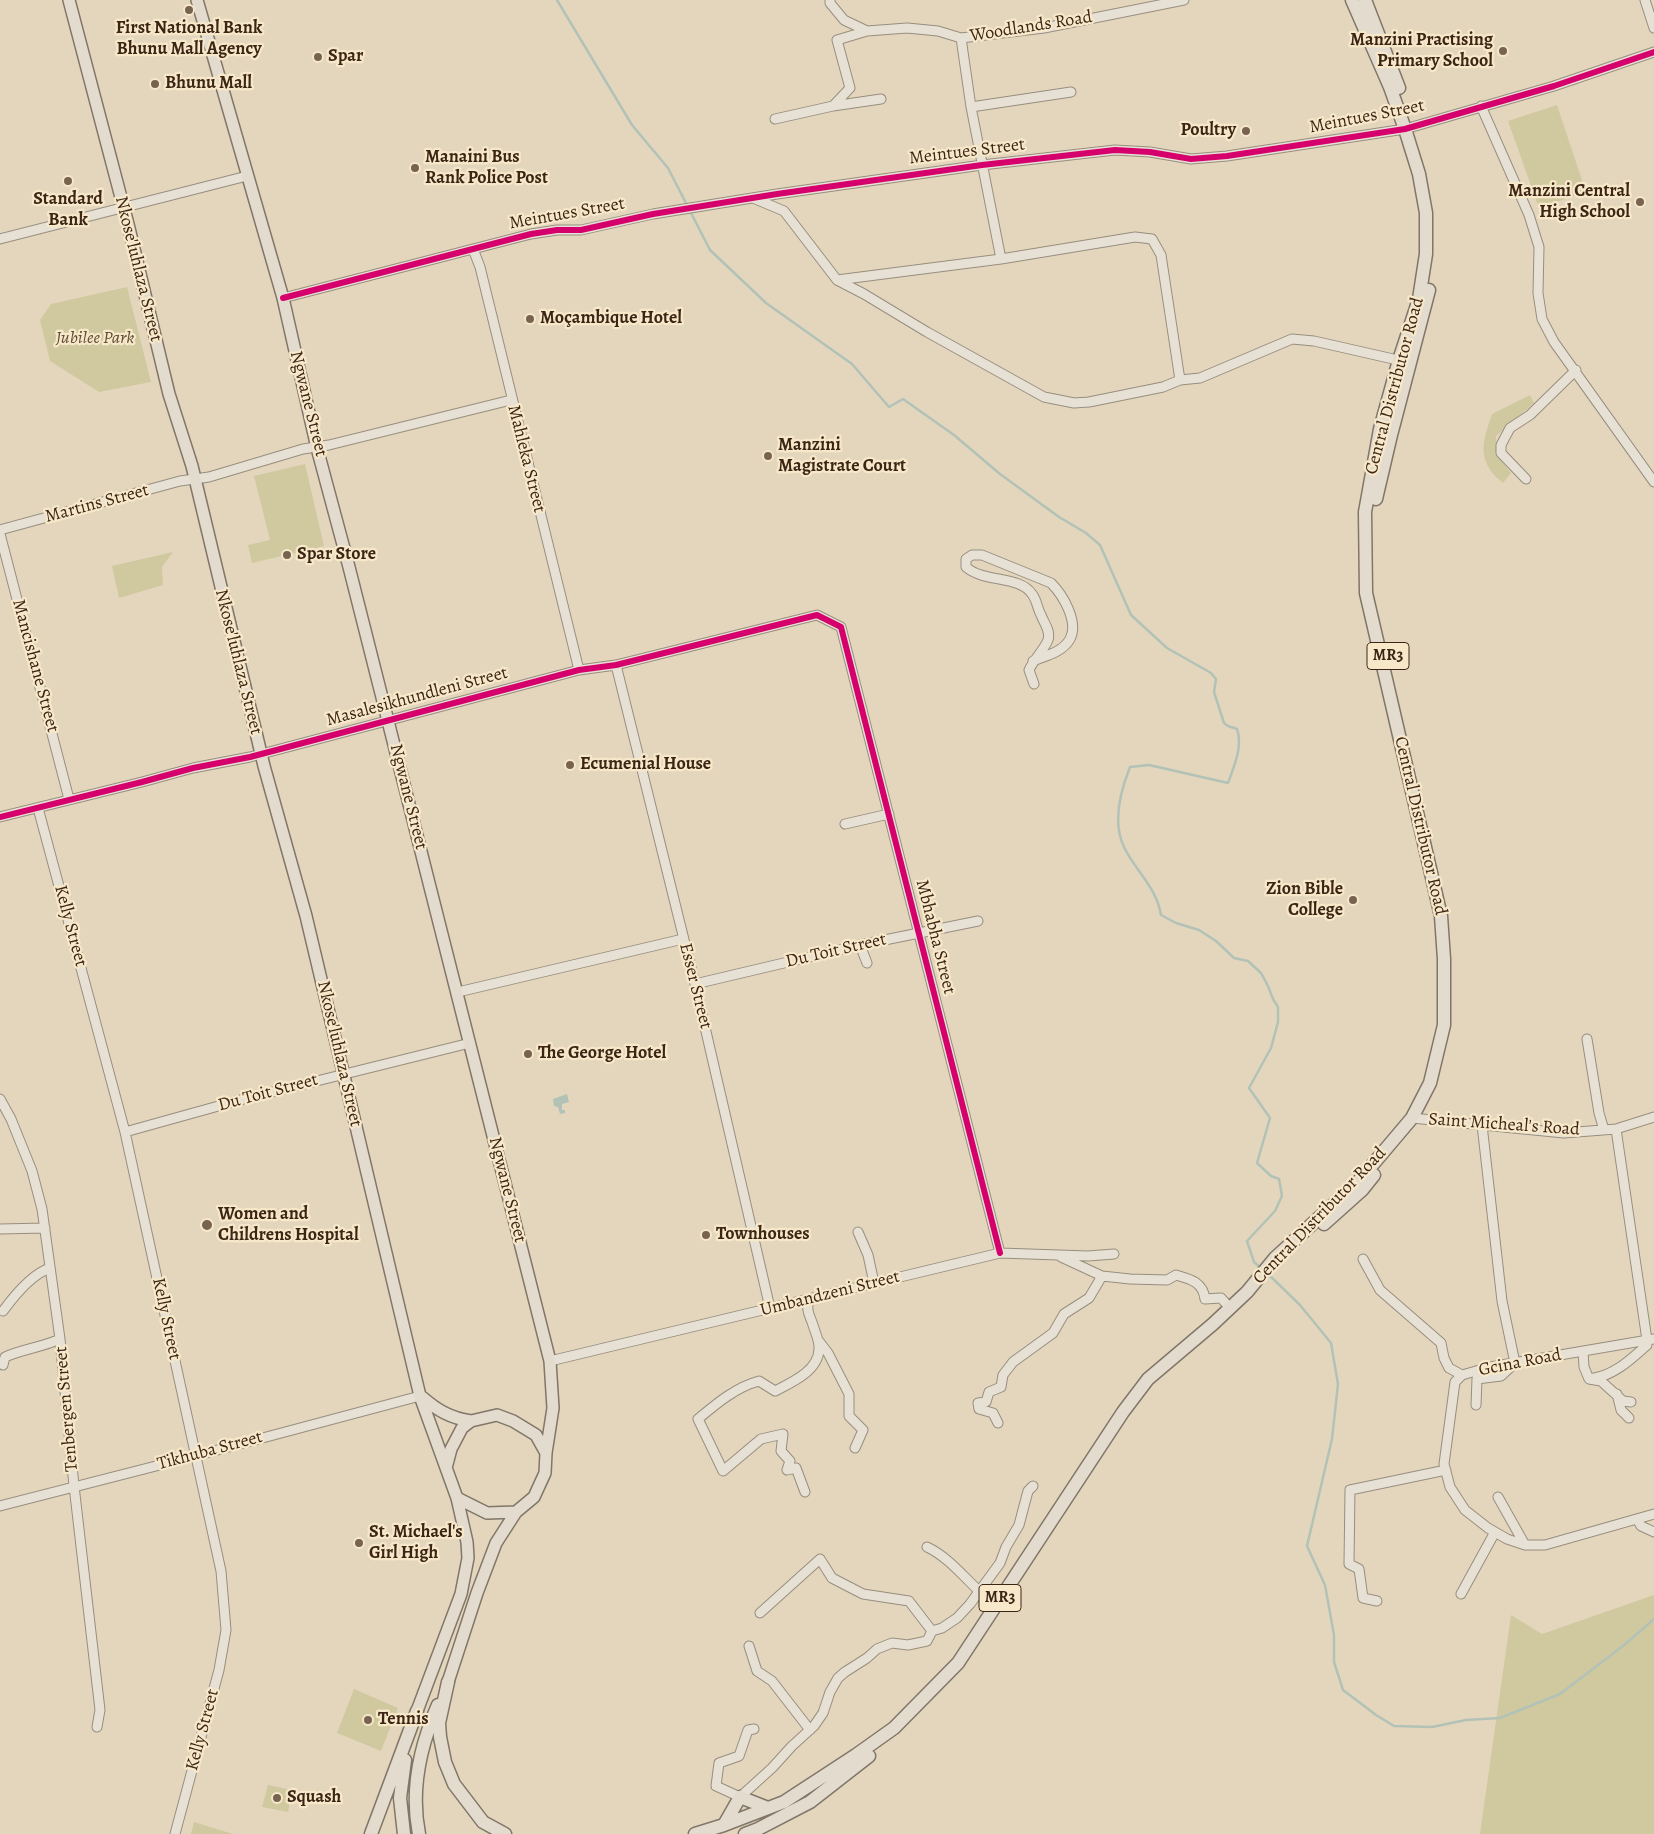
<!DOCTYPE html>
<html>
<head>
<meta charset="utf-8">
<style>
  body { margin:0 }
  canvas { display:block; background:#e3d6bd }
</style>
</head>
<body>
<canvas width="1654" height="1834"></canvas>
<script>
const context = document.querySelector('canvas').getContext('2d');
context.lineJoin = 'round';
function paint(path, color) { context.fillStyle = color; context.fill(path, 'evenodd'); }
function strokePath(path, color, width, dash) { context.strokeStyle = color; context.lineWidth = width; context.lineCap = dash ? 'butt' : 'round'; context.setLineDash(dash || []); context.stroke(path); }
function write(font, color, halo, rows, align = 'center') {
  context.font = font + ' Alegreya,serif'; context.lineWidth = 4.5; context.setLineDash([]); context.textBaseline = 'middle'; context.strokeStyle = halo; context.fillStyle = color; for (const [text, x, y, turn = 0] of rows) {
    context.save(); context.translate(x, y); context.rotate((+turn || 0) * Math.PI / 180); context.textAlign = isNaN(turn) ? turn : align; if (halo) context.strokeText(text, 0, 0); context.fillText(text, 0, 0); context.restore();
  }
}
paint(new Path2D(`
  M1557,105L1586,192L1539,208L1508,121Z
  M127,287L151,382L99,392L50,361L40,320L51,304Z
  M1530,395L1534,403L1496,436C1496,453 1500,460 1511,473L1503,483C1476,461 1482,443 1492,414Z
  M305,464L324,546L252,563L248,545L270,540L254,476Z
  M173,552L162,567L163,585L119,598L112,566Z
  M1654,1595V1834H1480L1511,1615L1542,1634Z
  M354,1689L398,1708L381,1751L337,1733Z
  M268,1785L292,1790L288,1812L262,1807Z
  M194,1822L233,1834H191Z`), '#d0c99f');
paint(new Path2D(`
  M567,1094L569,1102L562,1104V1110H565V1113L560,1114L558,1107L554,1106L553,1099Z`), '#b3c2b7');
strokePath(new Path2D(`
  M557,0L632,125L668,168L688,207
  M690,211L710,250L766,303L852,364L889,407L903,399L954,435L1000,474L1059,517L1086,533L1100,545L1131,615L1167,648L1211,673L1216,679L1214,692L1224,723L1228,726L1237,729C1243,746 1234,767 1228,783L1149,765L1130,767C1120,792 1112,822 1124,847C1136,872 1156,886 1161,915L1176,923L1199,930L1216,941L1234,958L1248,961L1261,973L1268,986L1273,999L1278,1007V1022L1271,1048L1249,1088L1270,1118L1257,1163L1271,1176L1279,1179L1282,1196L1275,1211L1247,1241L1254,1262L1261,1268
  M1267,1273L1300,1305L1331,1343L1338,1384L1332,1439L1307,1546L1325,1585L1334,1635V1662L1343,1690L1376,1715L1394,1726L1432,1727L1466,1720L1500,1718L1560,1694L1623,1646L1654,1619`), '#b3c2b7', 2.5);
const minor = new Path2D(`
  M830,0V3L844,20L867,31L907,28L938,31L961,38L1044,28L1184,0
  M1645,0L1654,28
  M961,38L971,107L1001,259
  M833,106L850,88L837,40L867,31
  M1481,106L1529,215L1539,247L1538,293L1542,319L1554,342L1654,482
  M971,107L1071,92
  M775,119L833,106L881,99
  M753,198L784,211L837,280L864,294L927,332L1044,397L1074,403L1089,402L1163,387L1180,380L1200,378L1292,339L1314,341L1402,361
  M0,239L247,176
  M473,249L480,267L579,670
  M837,280L1001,259L1135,237L1152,239L1161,255L1180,380
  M283,298L531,234L557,230H581L653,214L777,194L982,165L1115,150L1150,152L1191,159L1227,156L1405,129L1554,86L1654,52
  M1526,479L1501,453V445L1510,428L1530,415L1576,370
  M0,530L180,481L209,477L303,449L329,445L511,400
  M0,534L69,799
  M1033,661C1045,656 1063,652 1070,639C1079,622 1063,595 1051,583L982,555H972L966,559V567C984,583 1019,575 1032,594C1037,600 1037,608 1041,615C1044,623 1051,631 1048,640C1044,650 1034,659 1029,670L1034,684
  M616,665L695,984L770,1308
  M38,808L125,1132L221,1571L226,1630L219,1670L175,1834
  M0,817L142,782L193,768L250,757L579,670L616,665L817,615L841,627L1000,1253
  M845,824L889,814
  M860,945L867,963
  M695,984L860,945L978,921
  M458,992L683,939
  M1587,1039L1599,1113L1604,1130
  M0,1099L11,1119L32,1171L42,1209L60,1339L74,1486L100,1710L97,1727
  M1412,1118L1564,1133L1616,1129L1654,1117
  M1616,1129L1647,1340
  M125,1132L240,1100L470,1043
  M0,1229L45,1228
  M858,1232L868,1255L874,1283
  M1061,1257L1102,1276L1130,1279L1167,1280L1176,1275C1190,1279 1203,1282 1205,1299L1221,1298L1230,1308
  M1363,1259L1380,1290L1441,1343L1444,1358L1449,1368L1462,1375
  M3,1311C14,1296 32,1274 50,1268
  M1654,1339L1490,1367L1462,1375L1455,1382L1444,1464L1450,1487L1465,1510L1488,1528L1507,1539L1525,1545H1545L1654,1514
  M818,1340L828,1353L849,1394V1416L863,1430L855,1448
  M1583,1351L1584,1367L1589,1379L1601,1381L1623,1401L1631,1402
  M550,1361L1000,1253L1088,1256L1114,1254
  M3,1365L5,1357C23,1349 43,1347 60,1339
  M1594,1378C1615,1375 1632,1358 1647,1345
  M1617,1394L1621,1410L1629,1418
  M1476,1405L1477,1379L1501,1376L1515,1363L1502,1301L1482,1125
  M998,1423L993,1413L979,1409L978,1403L986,1402L989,1392L1001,1387L1003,1375L1013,1362L1053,1333L1064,1314L1089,1298L1102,1276
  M805,1492L796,1468L787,1470L790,1461L781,1451L783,1434L761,1439L723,1471L698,1419C716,1404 736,1387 759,1381L775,1391C793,1382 820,1370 819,1347C819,1340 815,1332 813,1325C809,1313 806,1312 809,1299
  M1498,1497L1525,1545
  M0,1506L195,1456L420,1396
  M1637,1519L1641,1526L1654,1532
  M927,1547C948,1557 962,1575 979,1591
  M1461,1594L1495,1532
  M1377,1601L1363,1598L1359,1569L1349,1564L1350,1490L1446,1470
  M760,1613L820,1559L832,1578L863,1594L909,1601L932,1631
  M749,1646L757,1671L772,1681L810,1730
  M754,1729L748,1730L739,1756L719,1763L716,1786L740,1797L772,1768L792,1746L814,1726L823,1713L830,1692L838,1678L845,1672L867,1658L877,1649L892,1643L908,1645L927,1641L932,1631L942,1628L957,1618L970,1604L1000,1563L1006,1547L1019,1525L1028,1491L1033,1486`);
const major = new Path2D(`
  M69,0L128,224L169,394L192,466L264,766L306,916L420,1396L457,1498L467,1542L468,1558L461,1594L417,1711
  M197,0L283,298L317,448L349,567L550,1361L553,1408L546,1453L545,1473L534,1497L516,1512L496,1543L477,1593L448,1682
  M422,1397C437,1410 450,1418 471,1421
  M446,1468L451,1449L462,1428L471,1421L497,1415L513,1421L536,1435L546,1453
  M457,1498L487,1513L516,1512`);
const highway = new Path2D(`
  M1365,0L1399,88
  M1376,499L1391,435L1429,290
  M1324,1224L1362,1190L1374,1175
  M448,1682L439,1723L440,1737L445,1762L454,1784L483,1822L505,1834
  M724,1825L740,1797L768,1808
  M371,1834L417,1711
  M404,1834L400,1798L405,1760
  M419,1834C410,1789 420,1746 438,1705
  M695,1834L724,1825L784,1802L856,1755L894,1728L958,1663L1123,1412L1148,1379L1213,1324L1247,1292L1275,1258L1357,1183L1412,1118L1430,1083L1444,1025V959L1441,916L1366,593L1365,512L1380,429L1399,360L1419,299L1426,254V213L1419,174L1405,129L1390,87L1352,0
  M745,1834L758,1829L810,1802L869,1756`);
strokePath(minor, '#988e7e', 11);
strokePath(major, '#817668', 14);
strokePath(highway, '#817668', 15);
strokePath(minor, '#e7e1d5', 9);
strokePath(major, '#e3dcce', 11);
strokePath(highway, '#e3dcce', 12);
strokePath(new Path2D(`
  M283,298L531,234L557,230H581L653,214L777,194L982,165L1115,150L1150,152L1191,159L1227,156L1405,129L1554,86L1654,52
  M0,817L142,782L193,768L250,757L579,670L616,665L817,615L841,627L1000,1253`), '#d6006c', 6);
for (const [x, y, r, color] of [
  [189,10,5,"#776350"],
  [1503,51,5,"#776350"],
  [318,57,5,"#776350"],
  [155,84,5,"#776350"],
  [1246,131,5,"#776350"],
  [415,168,5,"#776350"],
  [68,181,5,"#776350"],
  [1640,202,5,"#776350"],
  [530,319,5,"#776350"],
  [768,456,5,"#776350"],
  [287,555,5,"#776350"],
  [570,765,5,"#776350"],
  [1353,900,5,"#776350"],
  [528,1054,5,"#776350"],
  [207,1225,6,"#776350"],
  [706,1235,5,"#776350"],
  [359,1543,5,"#776350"],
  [368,1720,5,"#776350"],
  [277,1798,5,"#776350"]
]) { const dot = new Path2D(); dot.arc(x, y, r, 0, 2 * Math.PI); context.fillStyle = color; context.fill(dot); strokePath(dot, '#f7e8ca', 2); }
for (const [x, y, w] of [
  [1388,656,42],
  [1000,1598,42]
]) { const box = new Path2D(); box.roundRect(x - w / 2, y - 13.5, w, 27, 4); context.fillStyle = '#f7e8ca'; context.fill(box); strokePath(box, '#3d2516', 1); }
write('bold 16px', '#3d2516', null, [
  ["MR3",1388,656],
  ["MR3",1000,1598]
]);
write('18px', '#3d2516', '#f7e8ca', [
  ["Woodlands Road",1031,27,-9],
  ["Meintues Street",1367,117,-11],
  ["Meintues Street",967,152,-7],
  ["Meintues Street",567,214,-10],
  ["Nkose'luhlaza Street",138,269,76],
  ["Central Distributor Road",1395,386,-75],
  ["Ngwane Street",308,404,76],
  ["Mahleka Street",526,459,76],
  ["Martins Street",97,504,-15],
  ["Nkose'luhlaza Street",238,662,76],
  ["Mancishane Street",35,666,75],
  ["Masalesikhundleni Street",417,697,-15],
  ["Ngwane Street",408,797,76],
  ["Central Distributor Road",1420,826,77],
  ["Kelly Street",70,926,75],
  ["Mbhabha Street",935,937,76],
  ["Du Toit Street",836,951,-13],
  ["Esser Street",695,986,76],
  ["Nkose'luhlaza Street",339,1054,77],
  ["Du Toit Street",268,1093,-15],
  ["Saint Micheal's Road",1504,1125,4],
  ["Ngwane Street",507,1190,76],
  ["Central Distributor Road",1320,1216,-46],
  ["Umbandzeni Street",830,1294,-14],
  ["Kelly Street",166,1319,78],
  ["Gcina Road",1520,1363,-11],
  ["Tenbergen Street",67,1409,-95],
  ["Tikhuba Street",210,1451,-15],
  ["Kelly Street",203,1730,-75]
]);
write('bold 18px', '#3d2516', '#f7e8ca', [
  ["First National Bank",189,29,"center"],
  ["Bhunu Mall Agency",189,50,"center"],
  ["Manzini Practising",1493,41,"right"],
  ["Primary School",1493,62,"right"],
  ["Spar",328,57],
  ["Bhunu Mall",165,84],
  ["Poultry",1236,131,"right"],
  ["Manaini Bus",425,158],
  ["Rank Police Post",425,179],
  ["Manzini Central",1630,192,"right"],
  ["High School",1630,213,"right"],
  ["Standard",68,200,"center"],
  ["Bank",68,221,"center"],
  ["Moçambique Hotel",540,319],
  ["Manzini",778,446],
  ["Magistrate Court",778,467],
  ["Spar Store",297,555],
  ["Ecumenial House",580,765],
  ["Zion Bible",1343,890,"right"],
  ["College",1343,911,"right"],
  ["The George Hotel",538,1054],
  ["Women and",218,1215],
  ["Childrens Hospital",218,1236],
  ["Townhouses",716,1235],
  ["St. Michael's",369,1533],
  ["Girl High",369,1554],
  ["Tennis",378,1720],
  ["Squash",287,1798]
], 'left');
write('italic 18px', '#5e4c32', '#f7e8ca', [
  ["Jubilee Park",95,339]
]);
</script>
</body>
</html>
